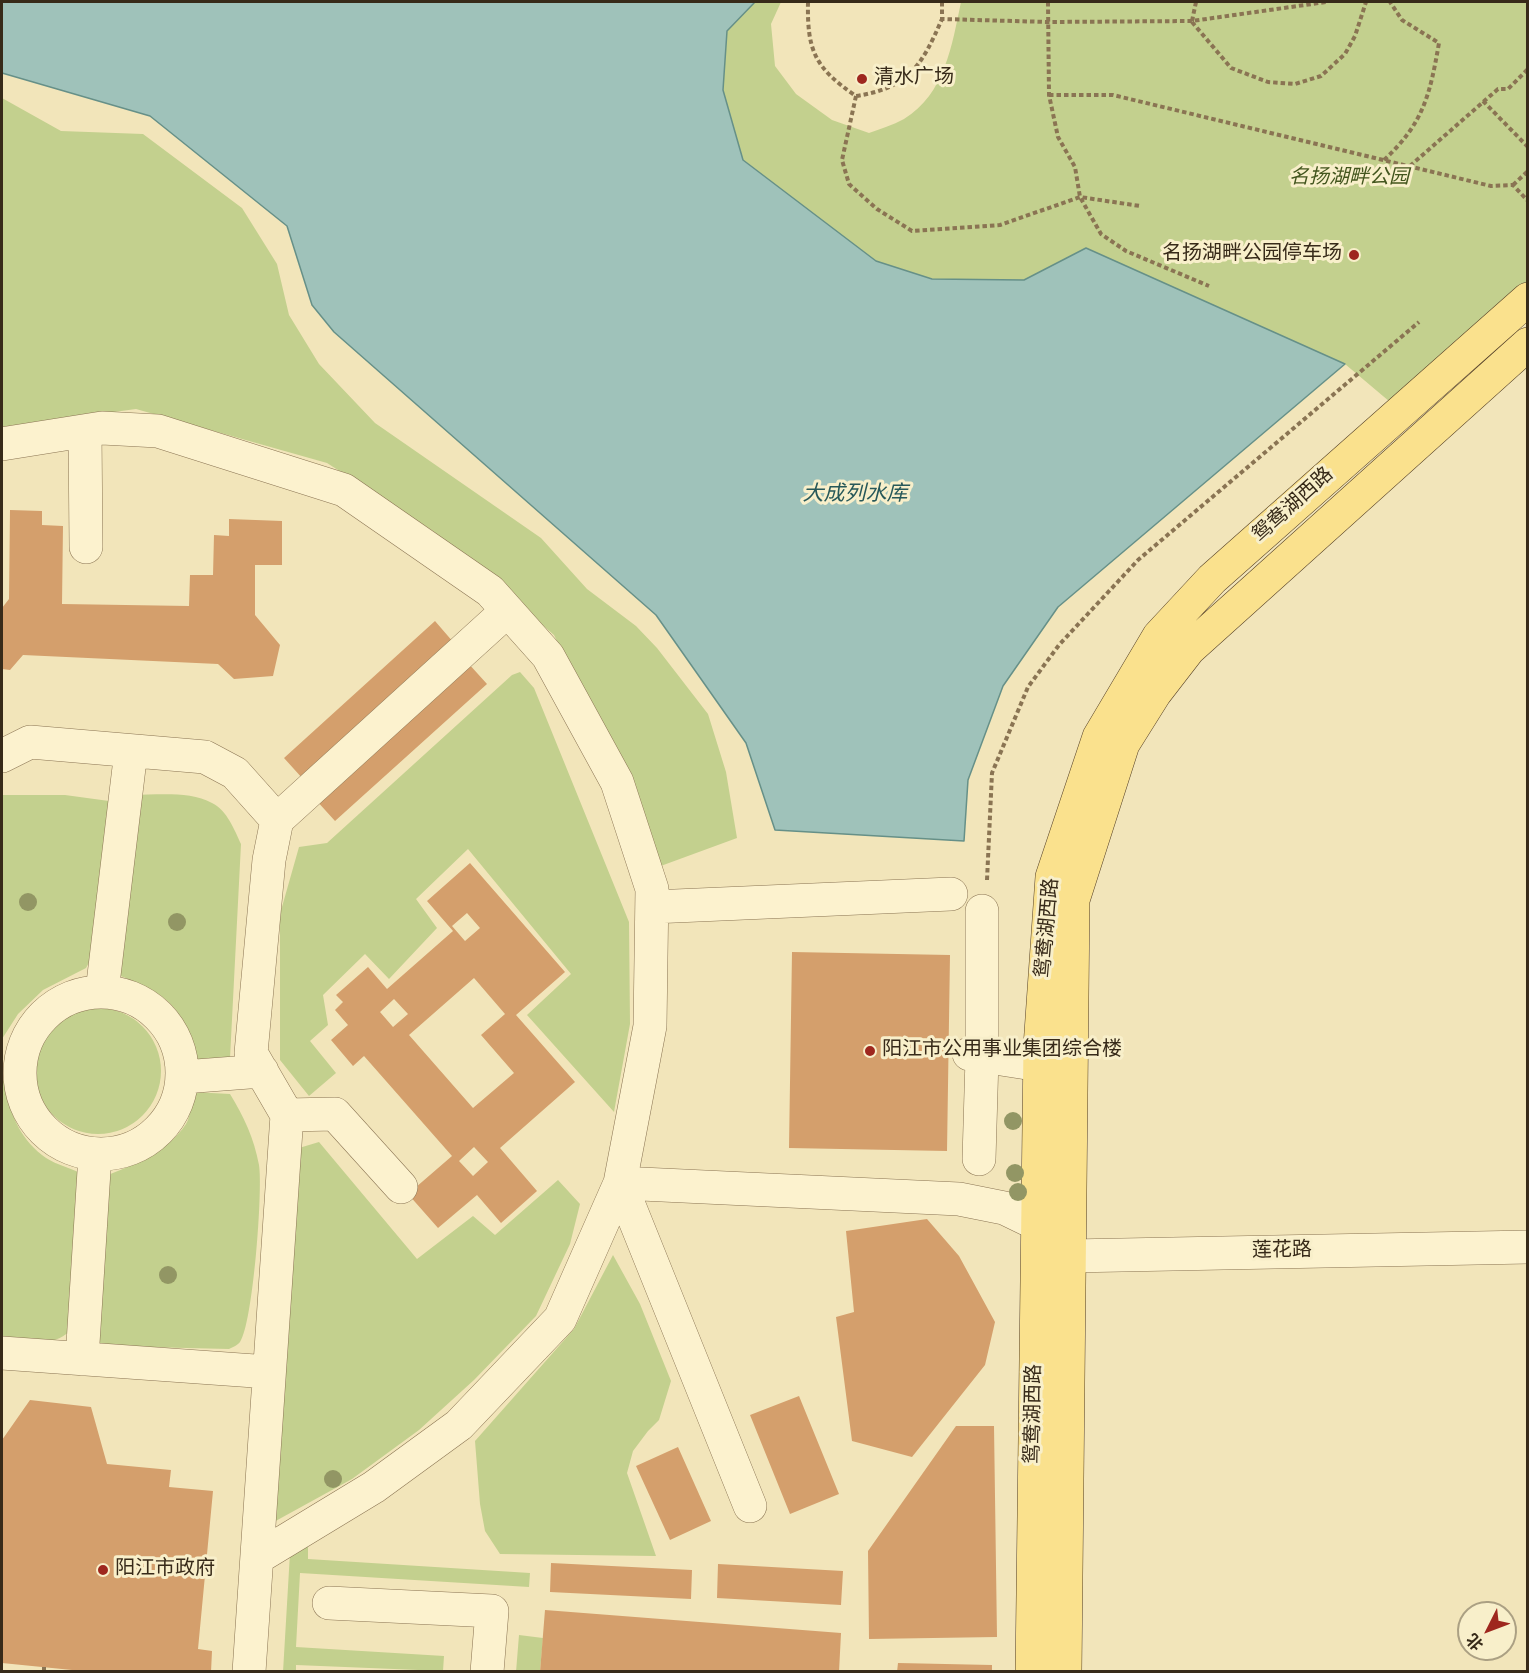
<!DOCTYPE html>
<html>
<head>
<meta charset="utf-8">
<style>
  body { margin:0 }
  #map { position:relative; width:1529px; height:1673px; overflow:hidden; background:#f2e5ba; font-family:Spectral,"Noto Sans SC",serif }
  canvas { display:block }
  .frame { position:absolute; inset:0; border:3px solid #372a19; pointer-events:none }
  .north { position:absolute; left:1457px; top:1601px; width:60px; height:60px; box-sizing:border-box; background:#f8efca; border:2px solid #aba083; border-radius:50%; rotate:228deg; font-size:16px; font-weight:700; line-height:24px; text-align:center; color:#372a19 }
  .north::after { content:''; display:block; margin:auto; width:21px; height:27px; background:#9e271e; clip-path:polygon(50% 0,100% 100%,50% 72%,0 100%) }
</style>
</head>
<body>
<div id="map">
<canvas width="1529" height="1673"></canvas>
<div class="frame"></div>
<div class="north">北</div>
</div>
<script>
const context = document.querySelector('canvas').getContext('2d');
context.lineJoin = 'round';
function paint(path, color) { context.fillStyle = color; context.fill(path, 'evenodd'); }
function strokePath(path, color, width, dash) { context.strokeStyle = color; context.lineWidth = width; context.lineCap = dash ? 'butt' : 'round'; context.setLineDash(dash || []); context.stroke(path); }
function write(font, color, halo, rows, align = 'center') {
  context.font = font + ' Spectral,"Noto Sans SC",serif'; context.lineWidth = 6; context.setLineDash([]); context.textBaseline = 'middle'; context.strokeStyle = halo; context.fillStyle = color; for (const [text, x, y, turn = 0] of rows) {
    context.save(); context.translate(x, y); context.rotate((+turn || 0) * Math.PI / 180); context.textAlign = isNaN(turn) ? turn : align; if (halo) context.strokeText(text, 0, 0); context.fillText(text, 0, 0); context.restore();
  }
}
paint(new Path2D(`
  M719,2H781L771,24L775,66L796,94L832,120L869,133C880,129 893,125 904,119C945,94 952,45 961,2H1527V299L1396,407L1345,364L1323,354L1305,370L905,303L716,175Z
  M2,98L61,131L143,134L242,208L277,264L289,315L319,364L375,423L541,538L587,589L636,626L657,648L708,714L726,772L737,838L658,867L643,816L554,635L433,531L327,463L136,409L2,427Z
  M520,672L534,688L629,922L630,1024L614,1112L527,1015L571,974L468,849L416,899L437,928L389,979L365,954L323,995L328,1025L310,1041L336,1073L309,1096L280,1060V914L299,847L327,843L512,675Z
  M2,795H65L109,801L97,948L86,968L43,990L18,1014L2,1039Z
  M133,795C157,795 190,791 212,803C227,810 235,831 241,844L230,1058L198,1063C181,1007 174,997 118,975Z
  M35 1071a63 63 0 1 1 126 0a63 63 0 1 1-126 0Z
  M2,1080L6,1082C8,1110 19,1137 42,1155C51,1163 68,1167 80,1173L71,1330C52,1349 26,1341 2,1339Z
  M193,1092L230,1094C244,1117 254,1138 259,1165C263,1190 253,1324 240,1342C238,1345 233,1347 229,1349L102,1346L90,1341L105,1176C134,1165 168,1151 186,1124C191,1116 191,1101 193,1092Z
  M319,1142L417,1259L473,1216L495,1235L558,1180L580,1204L570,1244L536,1316L474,1380L419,1430L352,1479L272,1523L299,1148Z
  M613,1255L640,1304L671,1381L659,1420L648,1431L633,1451L627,1473L656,1556L500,1554L485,1531L480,1504L475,1441L574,1329Z
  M308,1544V1559L530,1573L529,1587L300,1573L296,1647L444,1656L443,1671L296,1665V1671L283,1672L290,1553Z
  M519,1635L543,1638L540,1671L516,1672Z`), '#c3d08e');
const water = new Path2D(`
  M2,2H755L727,31L723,90L743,160L876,261L932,279L1024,280L1086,248L1345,364L1058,607L1003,686L968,780L964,841L775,830L746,743L656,615L334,332L312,305L287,226L150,116L2,73Z`);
paint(water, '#9fc2ba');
strokePath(water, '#669088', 1.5);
paint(new Path2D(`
  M10,510L42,511V525L63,526L62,604L189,606L190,575H213L214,535L229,536V519L282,521V565H255V615L280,645L273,676L234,679L218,664L23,655L10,670L2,669V608L9,599Z
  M435,621L454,643L303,779L284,758Z
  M468,663L487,684L335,821L316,800Z
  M470,863L565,972L516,1015L575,1082L500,1148L537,1191L501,1223L477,1195L438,1228L408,1194L452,1156L364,1056L353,1066L331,1040L348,1025L335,1010L343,1002L336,995L368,967L387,989L453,931L427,901ZM467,913L480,928L465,941L452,926ZM474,978L505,1014L481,1035L514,1073L473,1108L409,1035ZM394,999L408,1014L393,1027L380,1012ZM474,1147L488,1162L473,1176L459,1161Z
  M792,952L950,955L947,1151L789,1148Z
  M927,1219L959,1256L995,1322L985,1365L912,1457L852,1441L836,1317L854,1312L846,1231Z
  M799,1396L839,1494L790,1514L750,1415Z
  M30,1400L91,1407L107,1464L171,1470L169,1487L213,1491L198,1649L212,1651L211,1672H92L2,1663V1440Z
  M956,1426H994L997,1637L869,1639L868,1551Z
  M678,1447L711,1521L670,1540L636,1466Z
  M551,1563L692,1570L691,1599L550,1592Z
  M718,1564L843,1571L841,1605L717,1598Z
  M545,1610L841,1633L839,1672H540Z
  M898,1663L992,1665V1672H897Z`), '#d49f6c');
const minor = new Path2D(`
  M85,431L86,547
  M2,444L102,428L158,431L344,490L490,591L548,656L617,782L652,889L650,1026L620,1183L560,1319L459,1425L374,1487L257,1558
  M2,756L30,742L205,757L235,773L277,820L269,860L251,1053L287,1115L249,1672
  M277,820L507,611
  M652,907L951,894
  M20 1073a81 81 0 1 1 162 0a81 81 0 1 1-162 0Z
  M102,992L131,751
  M969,1054L1040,1065
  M183,1077L262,1071
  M287,1115L335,1114L401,1187
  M979,1159L982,1058V911
  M1041,1259L1071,1256L1528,1247
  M2,1353L269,1372
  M82,1359L95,1155
  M750,1506L620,1183L959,1199L1004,1208L1037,1224
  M329,1603L492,1611L487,1672`);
const major = new Path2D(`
  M1032,1672L1040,1047L1052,877L1099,737L1159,636L1212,579L1528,299
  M1065,1672L1073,900L1123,744L1155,693L1189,649L1528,344`);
strokePath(minor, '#8a7453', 34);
strokePath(major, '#564128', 34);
strokePath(new Path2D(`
  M808,2C807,51 815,68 856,96C909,88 922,65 942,19
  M942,2V19L1048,22L1192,21L1326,2
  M1048,2L1049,95L1058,137L1075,167L1080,197L1101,234L1126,251L1209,286
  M1192,21L1196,2
  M1192,22L1231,68L1268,82L1295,84L1321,76L1345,54L1355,36L1366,2
  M1049,95H1113L1491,186L1513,185L1528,201
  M856,96L842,160L849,184L877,209L912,231L1000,225L1080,197L1140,206
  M1483,101L1528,147
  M1384,160C1424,123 1430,94 1439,43L1402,20L1390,2
  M1410,166L1498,89H1508L1528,69
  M1513,185L1528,171
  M987,880L992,773L1028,687L1059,645L1138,560L1419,322
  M44,1667V1672`), '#8a7453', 4, [4.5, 3]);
strokePath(minor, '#fcf2ce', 33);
strokePath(major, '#fae18d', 33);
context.fillStyle = '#929664';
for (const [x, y] of [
  [28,902],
  [177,922],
  [1013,1121],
  [1015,1173],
  [1018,1192],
  [168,1275],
  [333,1479]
]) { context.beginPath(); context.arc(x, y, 9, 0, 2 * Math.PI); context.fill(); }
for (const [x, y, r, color] of [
  [862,79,6,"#9e271e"],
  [1354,255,6,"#9e271e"],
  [870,1051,6,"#9e271e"],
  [103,1570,6,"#9e271e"]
]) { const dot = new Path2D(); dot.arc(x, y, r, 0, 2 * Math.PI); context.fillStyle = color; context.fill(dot); strokePath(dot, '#f8efca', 2); }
write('20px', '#372a19', '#f8efca', [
  ["清水广场",874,79],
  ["名扬湖畔公园停车场",1342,255,"right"],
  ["阳江市公用事业集团综合楼",882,1051],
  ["阳江市政府",115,1570]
], 'left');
write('italic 20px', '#43561e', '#f8efca', [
  ["名扬湖畔公园",1349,179]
]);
write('20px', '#372a19', '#f8efca', [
  ["鸳鸯湖西路",1294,506,-42],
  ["鸳鸯湖西路",1049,928,-85],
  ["莲花路",1282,1252,-1],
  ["鸳鸯湖西路",1035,1414,-89]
]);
write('italic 21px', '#275859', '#f8efca', [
  ["大成列水库",855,496]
]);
</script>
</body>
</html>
